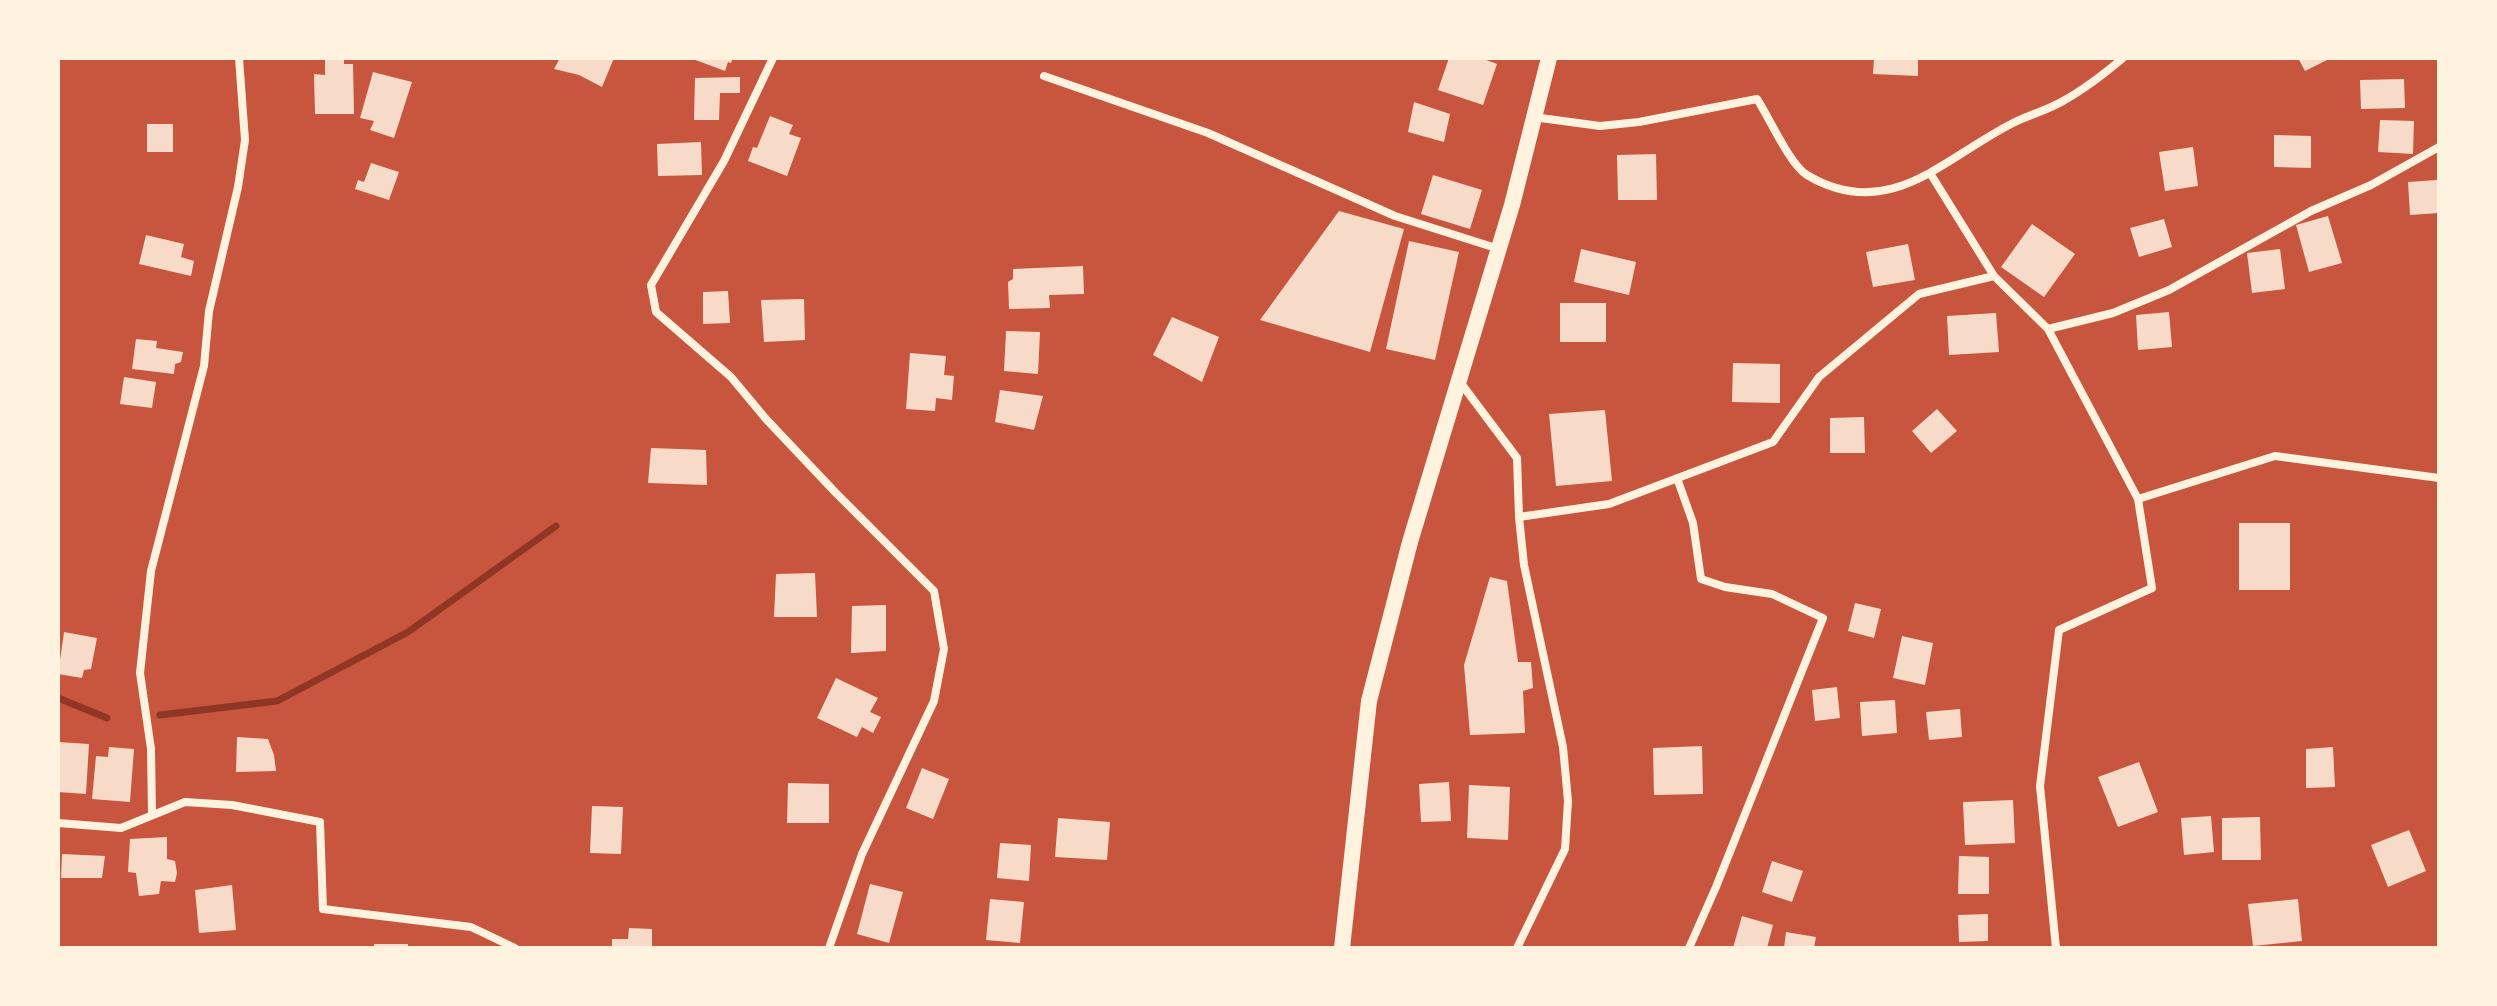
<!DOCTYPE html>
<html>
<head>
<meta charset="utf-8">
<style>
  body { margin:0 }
  #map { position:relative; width:2497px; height:1006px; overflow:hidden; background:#c8553d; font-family:Ubuntu,sans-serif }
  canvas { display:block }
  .frame { position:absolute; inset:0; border:60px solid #fff3e0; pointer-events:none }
</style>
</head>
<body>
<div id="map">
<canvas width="2497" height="1006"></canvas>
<div class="frame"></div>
</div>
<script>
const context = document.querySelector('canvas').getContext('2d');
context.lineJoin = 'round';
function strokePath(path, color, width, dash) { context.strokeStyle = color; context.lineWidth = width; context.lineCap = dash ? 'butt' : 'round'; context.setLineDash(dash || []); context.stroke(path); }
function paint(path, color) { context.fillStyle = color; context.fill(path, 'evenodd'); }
strokePath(new Path2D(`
  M58,698L107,718
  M160,715L277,701L408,632L556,526`), '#8f3625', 7);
paint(new Path2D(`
  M325,58H344V64H353L354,114H315L314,74L325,75Z
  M560,58H614L602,87L579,75L554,69Z
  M690,58H733L731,63L728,62L725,71Z
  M1449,58H1481L1497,64L1483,105L1438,90Z
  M1874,58H1918V76L1873,74Z
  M2298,58H2331L2305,71Z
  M373,72L412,82L394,138L370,130L374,121L360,118Z
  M740,77V93H720L719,120H694L695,78Z
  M2404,79L2405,108L2361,109L2360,80Z
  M1414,102L1450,114L1444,142L1408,132Z
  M770,116L793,125L789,134L801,138L787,176L748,161L753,147L757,148Z
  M2380,120L2414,121L2413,154L2378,152Z
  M147,124H173V152H147Z
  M2274,135L2311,136V168L2274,167Z
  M701,142L702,175L658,176L657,144Z
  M2193,147L2198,186L2165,191L2159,152Z
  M1656,154L1657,200H1618L1617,155Z
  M371,163L399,172L389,200L355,189L358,180L364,182Z
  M1433,175L1482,190L1470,229L1421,214Z
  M2437,180L2439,213L2410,215L2408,182Z
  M1339,211L1404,229L1370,352L1260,320Z
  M2328,216L2342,263L2309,272L2296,225Z
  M2164,219L2172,247L2139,257L2130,228Z
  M2032,224L2075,254L2044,297L2001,267Z
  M146,235L184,244L181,257L194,261L191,276L139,264Z
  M1409,241L1459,252L1435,360L1386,349Z
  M1908,244L1915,280L1873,287L1866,252Z
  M1581,249L1636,262L1629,295L1574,282Z
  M2280,249L2285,289L2252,293L2247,253Z
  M1083,266L1084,294L1049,295L1050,308L1009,309L1008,282L1013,279V269Z
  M728,291L730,323L703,324V292Z
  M804,299L805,340L764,342L761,300Z
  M1560,303H1606V342H1560Z
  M2169,312L2172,347L2138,350L2136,315Z
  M1996,313L1999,352L1949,355L1947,316Z
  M1172,317L1219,337L1202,382L1153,355Z
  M1006,331L1040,332L1038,374L1004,371Z
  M136,339L157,341L156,348L183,352L181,362L175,364L174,374L132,369Z
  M910,353L946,356L944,375L954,376L952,400L936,398L935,411L906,409Z
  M1733,363L1780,364V403L1732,402Z
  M124,377L156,382L152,408L120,404Z
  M1000,390L1043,396L1034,430L995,422Z
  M1937,409L1957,431L1931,453L1912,431Z
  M1605,410L1612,481L1556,486L1549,414Z
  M1864,417L1865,453H1830V418Z
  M651,448L706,450L707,485L648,483Z
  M2239,523H2290V590H2239Z
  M815,573L817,617H774L776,574Z
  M1490,577L1507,581L1518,662H1531L1533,688L1523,691L1525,733L1470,735L1464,665Z
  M1855,603L1881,609L1874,638L1848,631Z
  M886,605V651L851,653L852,606Z
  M64,632L97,638L91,669L84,670L82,678L58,674Z
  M1902,636L1933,643L1925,685L1893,678Z
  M836,678L878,698L870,712L881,717L873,733L862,727L857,737L817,718Z
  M1837,687L1840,718L1815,721L1812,690Z
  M1895,700L1897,733L1862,736L1860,702Z
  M1960,709L1962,737L1929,740L1926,712Z
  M237,737L268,739L274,755L276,771L236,772Z
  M58,742L89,744L86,794L58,792Z
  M1702,746L1703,794L1654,795L1653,748Z
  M109,747L134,749L130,802L92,799L96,756L108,757Z
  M2333,747L2335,787L2306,788V749Z
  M2139,762L2158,812L2118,827L2098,777Z
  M922,768L949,779L933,819L906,808Z
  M1449,782L1451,821L1421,822L1419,784Z
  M788,783L829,784V823H787Z
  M1469,785L1510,787L1508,840L1467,838Z
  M2013,800L2015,843L1965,845L1963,802Z
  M592,806L623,807L621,854L590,853Z
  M2211,816L2214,852L2184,855L2181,818Z
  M2260,817L2261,860H2222V818Z
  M1058,818L1110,822L1107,860L1055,857Z
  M2409,830L2426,871L2388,887L2371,845Z
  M167,837V859L175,861L177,873L175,882L161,881L159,894L139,896L136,873L128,872L130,839Z
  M1000,843L1031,845L1029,881L997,878Z
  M62,854L105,856L102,878H61Z
  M1959,856L1989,857V894H1958Z
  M1772,861L1803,871L1792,902L1762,892Z
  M870,884L903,892L889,943L857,934Z
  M232,885L236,930L199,933L195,890Z
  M990,899L1024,902L1020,943L986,940Z
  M2298,899L2302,941L2253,946L2248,904Z
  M1988,914V941L1959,942L1958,915Z
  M1742,916L1773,925L1767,948H1733Z
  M629,928L652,929V948H612V939H628Z
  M1786,932L1816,937L1814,948H1784Z
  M374,944H408V948H374Z`), '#f7dbc8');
strokePath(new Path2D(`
  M773,58L724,161L651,285L656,312L731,377L766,419L835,492L934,591L944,649L934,701L862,854L829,948
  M1044,76L1208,133L1395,216L1499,249
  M1533,117L1600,126L1639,122L1757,99C1769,117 1790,165 1807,175C1889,224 1945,157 2013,123C2029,115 2048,110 2063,101C2085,89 2104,74 2123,58
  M1930,173L1994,276
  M2048,329L2113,313L2169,290L2311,211L2371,185L2439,147
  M1460,382L1517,458L1519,517L1609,504L1773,442L1819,377L1919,294L1994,276L2048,329L2138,499L2152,588L2059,630L2040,786L2056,948
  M1677,478L1693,523L1701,579L1725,587L1772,594L1823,618L1716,887L1689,948
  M2138,499L2275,456L2439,478
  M152,814L151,749L140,673L151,571L204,366L209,311L238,187L245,140L239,58
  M58,823L121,828L185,802L232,805L320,822L323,909L471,927L515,948
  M1517,948L1565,849L1568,801L1563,747L1524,565L1519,517`), '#fff3e0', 8);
strokePath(new Path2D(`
  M1342,948L1369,701L1410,542L1512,205L1549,58`), '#fff3e0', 16);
</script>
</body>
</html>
